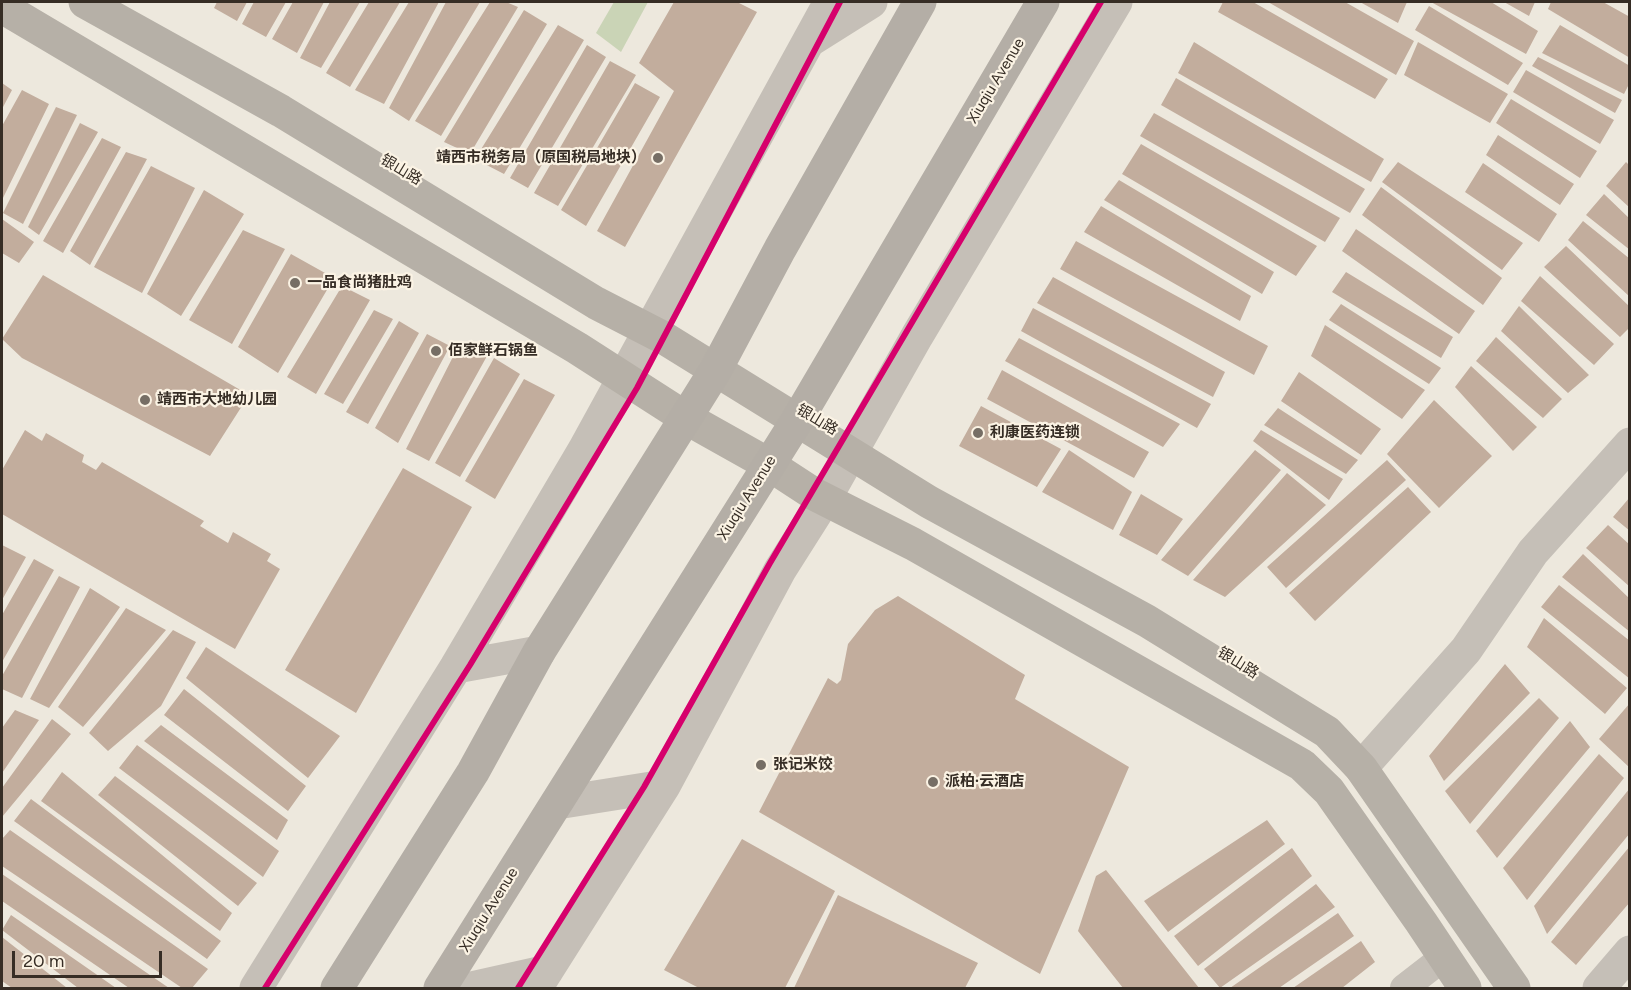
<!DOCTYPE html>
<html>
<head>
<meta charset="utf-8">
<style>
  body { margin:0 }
  #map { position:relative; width:1631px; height:990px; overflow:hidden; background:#ede8dd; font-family:Figtree,sans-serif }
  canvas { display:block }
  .frame { position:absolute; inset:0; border:3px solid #362d25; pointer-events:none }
  .scale { position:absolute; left:12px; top:951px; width:150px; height:27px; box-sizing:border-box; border:3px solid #362d25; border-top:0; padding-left:8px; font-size:18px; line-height:21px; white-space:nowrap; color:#362d25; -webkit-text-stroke:4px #fbf3e4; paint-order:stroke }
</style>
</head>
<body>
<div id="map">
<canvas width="1631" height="990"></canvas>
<div class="frame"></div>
<div class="scale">20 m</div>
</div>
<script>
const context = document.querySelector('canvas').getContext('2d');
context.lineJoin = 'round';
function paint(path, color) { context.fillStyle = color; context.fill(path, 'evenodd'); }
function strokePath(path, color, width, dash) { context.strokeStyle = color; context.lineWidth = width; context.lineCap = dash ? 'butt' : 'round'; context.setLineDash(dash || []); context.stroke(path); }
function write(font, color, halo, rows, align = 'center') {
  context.font = font + ' Figtree,"Noto Sans SC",sans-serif'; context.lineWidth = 4.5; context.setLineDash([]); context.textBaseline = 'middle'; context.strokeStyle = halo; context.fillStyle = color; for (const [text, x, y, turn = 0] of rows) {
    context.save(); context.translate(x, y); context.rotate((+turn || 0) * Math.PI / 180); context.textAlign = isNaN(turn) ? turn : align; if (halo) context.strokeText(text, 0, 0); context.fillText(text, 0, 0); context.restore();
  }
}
paint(new Path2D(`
  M614,2H648L621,52L596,33Z`), '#cad4b6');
paint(new Path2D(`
  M217,2H247L237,21L214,8Z
  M254,2H286L266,37L242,24Z
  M293,2H324L297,53L272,39Z
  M330,2H360L321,68L300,58Z
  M369,2H400L350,87L326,73Z
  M409,2H439L384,104L355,90Z
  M446,2H480L409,121L389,108Z
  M490,2H506L518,7L441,136L415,121Z
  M674,2H737L757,12L625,247L597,231L674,91L639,63Z
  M1223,2H1253L1388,79L1375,99L1218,12Z
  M1268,2H1345L1414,41L1396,75Z
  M1360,2H1407L1398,23Z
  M1431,2H1491L1538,31L1526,54Z
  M1504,2H1535L1529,16Z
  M1551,2H1603L1630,17V58L1548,9Z
  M1429,6L1523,63L1508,85L1415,30Z
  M524,10L547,24L470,154L444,142Z
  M558,25L584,40L504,174L475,159Z
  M1560,25L1630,66V82L1624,94L1542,53Z
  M1194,42L1384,159L1371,182L1178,73Z
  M1418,42L1508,94L1490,123L1404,75Z
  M587,45L606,57L528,188L510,178Z
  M1538,57L1622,100L1615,113L1532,66Z
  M610,61L636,75L558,206L534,193Z
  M1526,70L1614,120L1600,144L1513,92Z
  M1176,78L1365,189L1350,213L1161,105Z
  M2,83L12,90L2,109Z
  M635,83L660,97L586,226L561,210Z
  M22,90L49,104L2,200V126Z
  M1511,99L1597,151L1580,178L1496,123Z
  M56,107L77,115L23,224L3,213Z
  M1154,113L1340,218L1325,242L1140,136Z
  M80,123L98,132L39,235L28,227Z
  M1498,135L1574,184L1560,205L1486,155Z
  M102,138L121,147L63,253L43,241Z
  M1141,144L1317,246L1296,276L1122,174Z
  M126,152L147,159L90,265L70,251Z
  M1398,162L1523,243L1502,270L1382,182Z
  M1626,162L1630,166V208L1606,186Z
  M1483,163L1557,214L1539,242L1465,192Z
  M151,166L195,188L142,293L94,267Z
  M1119,180L1274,272L1262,294L1104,200Z
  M1381,187L1502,278L1483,305L1362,215Z
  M204,190L244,214L181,316L147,294Z
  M1604,194L1630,219V250L1586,215Z
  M1101,206L1251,296L1240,321L1084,232Z
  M2,219L34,242L19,263L2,253Z
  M1583,221L1630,259V297L1568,240Z
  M1356,229L1475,311L1459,334L1342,251Z
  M243,230L285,249L232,344L189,320Z
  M1076,241L1268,346L1254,375L1060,269Z
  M1566,246L1630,307V327L1620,337L1544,267Z
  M291,254L334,278L278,373L238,347Z
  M1346,272L1453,337L1441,358L1332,292Z
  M43,275L249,395L210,456L22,358L2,339Z
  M1540,276L1614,344L1594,365L1521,301Z
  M1053,277L1225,372L1213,397L1037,303Z
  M342,286L370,300L316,394L287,377Z
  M1341,304L1441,368L1429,384L1329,320Z
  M1519,306L1589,375L1568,393L1501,331Z
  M1033,308L1211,404L1197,428L1021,331Z
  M374,310L393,319L343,404L324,394Z
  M399,321L419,333L368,424L346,412Z
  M1325,325L1425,390L1402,419L1311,356Z
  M427,334L450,346L398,443L375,428Z
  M1496,337L1562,399L1543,418L1476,361Z
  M1019,338L1180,424L1163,447L1005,361Z
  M459,345L487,356L429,461L406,449Z
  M494,358L520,374L460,477L435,463Z
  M1471,366L1537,427L1513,451L1455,387Z
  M1002,370L1149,452L1134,478L987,399Z
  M1299,372L1381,429L1361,455L1281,401Z
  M524,379L555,395L495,499L465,481Z
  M1434,400L1492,456L1439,508L1387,454Z
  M981,406L1061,449L1037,487L959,446Z
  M1278,408L1358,460L1346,474L1264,425Z
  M25,430L42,441L46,433L84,455L82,462L96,470L102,462L204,521L200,526L228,543L233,532L271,554L267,561L280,569L235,649L2,514V470Z
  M1261,430L1343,479L1329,500L1253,441Z
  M1069,450L1132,492L1113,530L1042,492Z
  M1255,450L1281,470L1188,576L1161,560Z
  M1387,460L1406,480L1286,588L1267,567Z
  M403,468L472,507L356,713L285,670Z
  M1287,473L1326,505L1225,597L1193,580Z
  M1408,487L1431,512L1315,621L1289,593Z
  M1141,494L1183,519L1157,555L1119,535Z
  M1630,497V531L1613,517Z
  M1608,525L1630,545V587L1586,548Z
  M2,545L26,557L2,600Z
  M1583,554L1630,599V632L1562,577Z
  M34,559L54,570L2,662V615Z
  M59,576L80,587L22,698L2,689V676Z
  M1559,585L1630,641V679L1541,607Z
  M90,588L120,607L49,708L30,699Z
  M898,596L1025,675L1015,699L1129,767L1040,974L759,812L828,678L837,684L841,680L848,644L875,610Z
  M126,608L166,630L83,727L58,707Z
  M1544,618L1627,688L1605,714L1527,647Z
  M173,630L196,642L161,706L108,751L89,733Z
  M206,647L340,736L308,778L186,678Z
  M1505,664L1530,693L1444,781L1429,756Z
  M184,689L306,786L288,811L164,715Z
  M1539,698L1559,718L1470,824L1445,791Z
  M1630,703V768L1599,739Z
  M15,710L39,720L2,773V728Z
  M52,719L71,734L2,817V788Z
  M1570,721L1590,747L1497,858L1476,831Z
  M161,725L288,820L277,840L144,741Z
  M137,745L279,851L263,877L119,768Z
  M1599,754L1624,778L1527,900L1503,868Z
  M62,772L232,913L220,931L41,801Z
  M115,776L257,883L238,906L98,795Z
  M1630,788V833L1547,934L1534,906Z
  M31,799L221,941L207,959L14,821Z
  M1267,820L1285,844L1168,932L1144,901Z
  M10,830L208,969L192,988H182L2,866V839Z
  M742,839L835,891L785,988H699L664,970Z
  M1630,846V902L1576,965L1551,942Z
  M1292,848L1312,876L1198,966L1174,936Z
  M1106,870L1199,988H1123L1078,931L1096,876Z
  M2,874L169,988H129L2,901Z
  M1316,884L1335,907L1220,988L1204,969Z
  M838,895L978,963L965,988H794Z
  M1338,913L1354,936L1279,988H1230Z
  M11,915L116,988H78L2,930Z
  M2,937L67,988H12L2,981Z
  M1361,941L1375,962L1342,988H1293Z`), '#c2ad9d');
strokePath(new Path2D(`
  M1404,988L1444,957`), '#c5bfb7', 28);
strokePath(new Path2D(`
  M809,41L871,2
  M456,667L539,652
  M1361,768L1466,650L1533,552L1630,444
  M557,803L664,786
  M256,988L456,667L584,450L830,2
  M471,988L547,971
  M536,988L664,786L780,570L825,499L917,336L1116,2
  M1599,988L1630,952`), '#c5bfb7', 33);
strokePath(new Path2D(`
  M85,2L281,111L596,303L664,338L929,502L1147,621L1327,732L1361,768L1514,988
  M2,7L577,348L686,418L768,464L814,494L913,544L1302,765L1329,791L1421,922L1465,988`), '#b6b0a7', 33);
strokePath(new Path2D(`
  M337,988L473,772L539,652L715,371L780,249L920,2
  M440,988L796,422L1043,2`), '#b4aea6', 33);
strokePath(new Path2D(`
  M265,988L470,665L637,388L840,2
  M518,988L644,787L770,563L1101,2`), '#d6006c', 6);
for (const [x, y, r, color] of [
  [658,158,6,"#766e65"],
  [295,283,6,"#766e65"],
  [436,351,6,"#766e65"],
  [145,400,6,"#766e65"],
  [978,433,6,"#766e65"],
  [761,765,6,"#766e65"],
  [933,782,6,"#766e65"]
]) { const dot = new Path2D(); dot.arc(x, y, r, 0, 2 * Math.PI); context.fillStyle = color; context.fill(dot); strokePath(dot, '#fbf3e4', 2); }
write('15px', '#362d25', '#fbf3e4', [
  ["Xiuqiu Avenue",996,81,-59],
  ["银山路",401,170,31],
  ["银山路",817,420,31],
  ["Xiuqiu Avenue",747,498,-58],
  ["银山路",1238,663,32],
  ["Xiuqiu Avenue",489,910,-58]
]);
write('bold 15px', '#362d25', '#fbf3e4', [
  ["靖西市税务局（原国税局地块）",646,158,"right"],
  ["一品食尚猪肚鸡",307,283],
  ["佰家鲜石锅鱼",448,351],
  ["靖西市大地幼儿园",157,400],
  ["利康医药连锁",990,433],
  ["张记米饺",773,765],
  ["派柏·云酒店",945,782]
], 'left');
</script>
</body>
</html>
